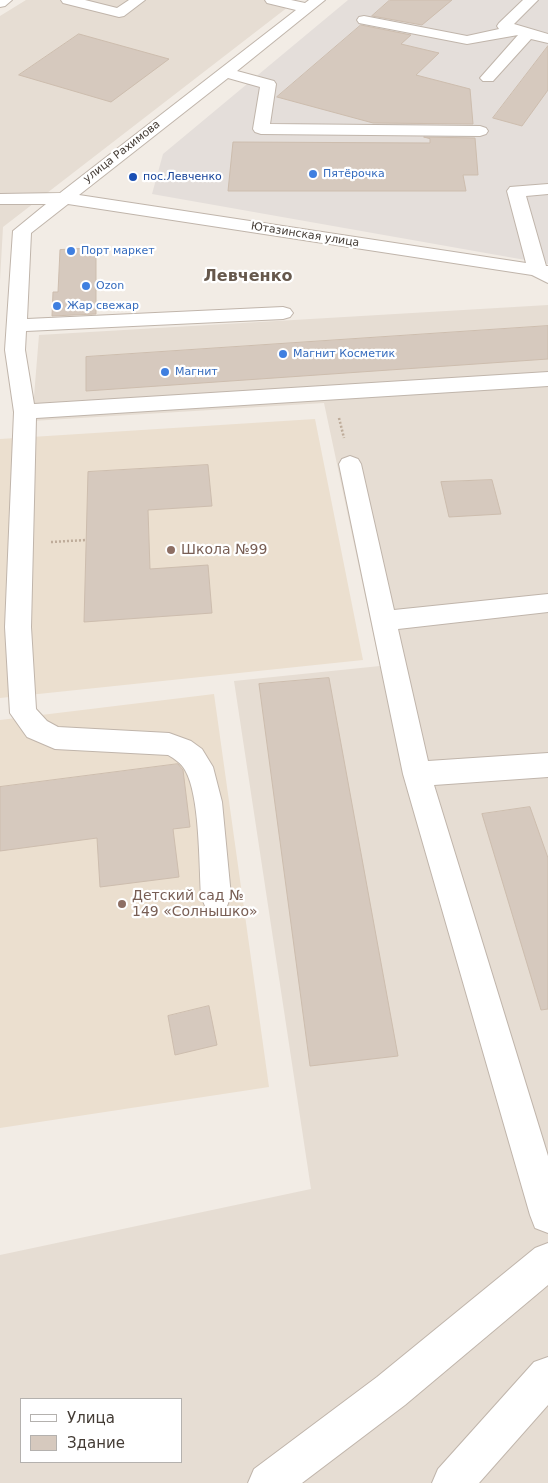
<!DOCTYPE html>
<html>
<head>
<meta charset="utf-8">
<style>
  body { margin:0 }
  #map { position:relative; width:548px; height:1483px; overflow:hidden; background:#f2ece5; font-family:"DejaVu Sans",sans-serif }
  canvas { display:block }
  .legend { position:absolute; left:20px; top:1398px; width:162px; height:65px; box-sizing:border-box; background:#fff; border:1px solid #b4b1ae; margin:0; padding:6px 9px; list-style:none; font-size:15px; color:#443c35 }
  .legend li { display:flex; align-items:center; gap:10px; height:25px }
  .legend b { width:25px; border:1px solid #b4b1ae }
</style>
</head>
<body>
<div id="map">
<canvas width="548" height="1483"></canvas>
<ul class="legend">
<li><b style="height:6px;background:#fff"></b>Улица</li>
<li><b style="height:14px;background:#d6c9be"></b>Здание</li>
</ul>
</div>
<script>
const context = document.querySelector('canvas').getContext('2d');
context.lineJoin = 'round';
function paint(path, color) { context.fillStyle = color; context.fill(path, 'evenodd'); }
function strokePath(path, color, width, dash) { context.strokeStyle = color; context.lineWidth = width; context.lineCap = dash ? 'butt' : 'round'; context.setLineDash(dash || []); context.stroke(path); }
function write(font, color, halo, rows, align = 'center') {
  context.font = font + ' "DejaVu Sans",sans-serif'; context.lineWidth = 4.5; context.setLineDash([]); context.textBaseline = 'middle'; context.strokeStyle = halo; context.fillStyle = color; for (const [text, x, y, turn = 0] of rows) {
    context.save(); context.translate(x, y); context.rotate((+turn || 0) * Math.PI / 180); context.textAlign = isNaN(turn) ? turn : align; if (halo) context.strokeText(text, 0, 0); context.fillText(text, 0, 0); context.restore();
  }
}
paint(new Path2D(`
  M26,0H297L3,227L0,280V16Z
  M548,305V1483H0V1255L311,1189L234,681L380,666L324,403L32,421L39,335ZM21,1399H181V1462H21Z`), '#e6ddd3');
paint(new Path2D(`
  M348,0H548V264L152,194L163,154Z`), '#e4deda');
paint(new Path2D(`
  M315,419L363,660L0,698V439Z
  M214,694L269,1087L0,1128V720Z`), '#ebdfcf');
const building = new Path2D(`
  M390,0H452L422,25L372,16Z
  M361,25L411,35L401,44L439,53L416,75L470,89L473,124L373,123L277,97Z
  M79,34L169,59L111,102L19,75Z
  M548,46V90L522,126L493,118Z
  M424,137L475,138L478,175H463L466,191H228L233,142L430,143V139Z
  M96,248V314L52,316L53,292H58L60,250Z
  M548,326V359L86,391V357Z
  M208,465L212,506L148,510L150,569L208,565L212,613L84,622L88,472Z
  M492,480L501,514L449,517L441,482Z
  M329,678L398,1056L310,1066L259,684Z
  M178,764L183,770L190,827L173,829L179,877L100,887L97,838L0,851V787Z
  M530,807L548,858V1009L541,1010L482,814Z
  M209,1006L217,1045L175,1055L168,1016Z`);
paint(building, '#d6c9be');
strokePath(building, '#cdbdae', 1);
const minor = new Path2D(`
  M0,0H12L5,6L0,7Z
  M61,0H85L117,8L129,0H145L124,16L119,17L63,3Z
  M265,0H291L305,3L309,0H325L237,71L274,81L276,84L270,124L480,126L486,128L488,131L486,134L480,136L261,134L255,132L253,129L260,87L228,78L79,195L526,263L507,191L510,187L548,184V194L526,196L546,266H548V283L532,275L68,204L31,233L27,319L283,307L290,309L293,313L290,317L283,319L26,331L25,350L34,404L548,372V386L36,418L31,627L36,709L47,721L58,727L169,733L191,741L202,749L213,767L222,802L231,896L227,906L216,910L205,906L201,896C199,865 200,795 185,770C181,763 175,759 168,755L55,749L27,737L10,713L5,627L14,412L5,350L13,231L46,204H0V194L60,193L296,10L267,3Z
  M523,0H538L514,24L548,34V43L531,39L493,81H483L480,78L518,35L467,44L364,24L359,23L357,20L359,17L364,16L467,36L499,29L497,26L499,23Z
  M350,456L358,459L361,464L394,610L548,594V612L398,629L428,761L548,753V777L434,785L548,1156V1233L535,1228L530,1215L403,774L339,464L342,459Z
  M548,1243V1285L405,1405L302,1483H248L254,1469L377,1377L535,1248Z
  M548,1357V1405L479,1483H432L438,1469L534,1362Z`);
strokePath(minor, '#c0b5ab', 2);
strokePath(new Path2D(`
  M339,418L344,438
  M51,542L86,540`), '#beac9a', 2.5, [2, 2]);
paint(minor, '#fff');
for (const [x, y, r, color] of [
  [313,174,5,"#3f7fe0"],
  [133,177,5,"#1a4fb4"],
  [71,251,5,"#3f7fe0"],
  [86,286,5,"#3f7fe0"],
  [57,306,5,"#3f7fe0"],
  [283,354,5,"#3f7fe0"],
  [165,372,5,"#3f7fe0"],
  [171,550,5,"#8d6e63"],
  [122,904,5,"#8d6e63"]
]) { const dot = new Path2D(); dot.arc(x, y, r, 0, 2 * Math.PI); context.fillStyle = color; context.fill(dot); strokePath(dot, '#fff', 2); }
write('11px', '#443c35', '#fff', [
  ["улица Рахимова",122,152,-38],
  ["Ютазинская улица",305,235,9]
]);
write('11px', '#366cbe', '#fff', [
  ["Пятёрочка",323,174],
  ["Порт маркет",81,251],
  ["Ozon",96,286],
  ["Жар свежар",67,306],
  ["Магнит Косметик",293,354],
  ["Магнит",175,372]
], 'left');
write('11px', '#164399', '#fff', [
  ["пос.Левченко",143,177]
], 'left');
write('14px', '#785e54', '#fff', [
  ["Школа №99",181,550],
  ["Детский сад №",132,896],
  ["149 «Солнышко»",132,912]
], 'left');
write('bold 16px', '#66584c', '#fff', [
  ["Левченко",248,277]
]);
</script>
</body>
</html>
